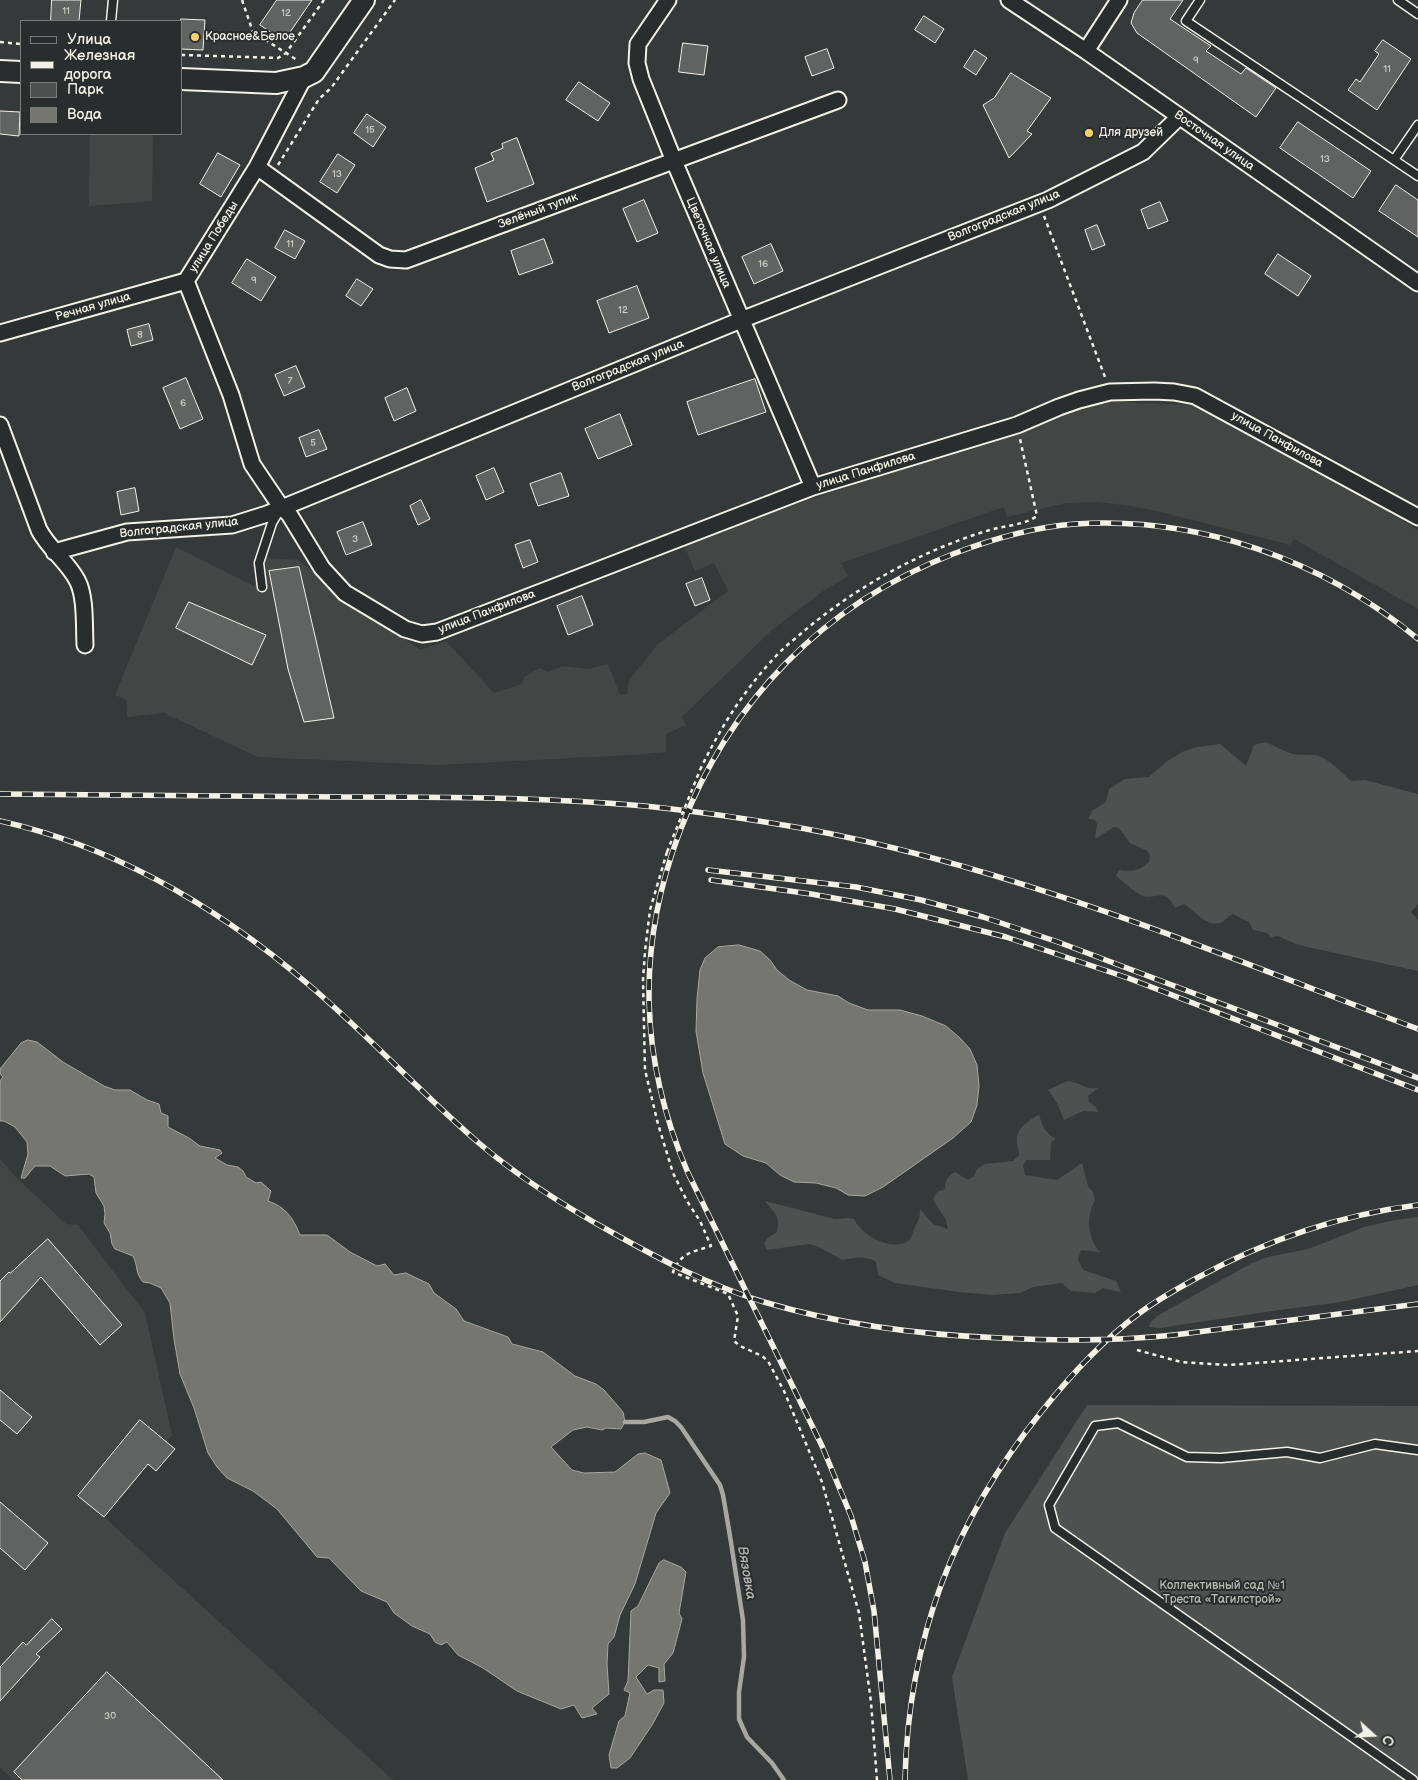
<!DOCTYPE html>
<html>
<head>
<meta charset="utf-8">
<style>
  body { margin:0 }
  #map { position:relative; width:1418px; height:1780px; overflow:hidden; background:#363939; font-family:"Balsamiq Sans",sans-serif }
  canvas { display:block }
  .legend { position:absolute; left:20px; top:20px; width:162px; height:115px; box-sizing:border-box; background:#2a2d2e; border:1px solid #7b7b78; margin:0; padding:6px 9px; list-style:none; font-size:15px; color:#f4f1e8 }
  .legend li { display:flex; align-items:center; gap:10px; height:25px }
  .legend b { width:25px; border:1px solid #7b7b78 }
  .north { position:absolute; left:1348px; top:1710px; width:50px; height:50px; -webkit-text-stroke:4px #2a2d2e; paint-order:stroke; rotate:110deg; font-size:14px; font-weight:700; line-height:20px; text-align:center; color:#f4f1e8 }
  .north::after { content:''; display:block; margin:auto; width:18px; height:22px; background:#f4f1e8; clip-path:polygon(50% 0,100% 100%,50% 72%,0 100%) }
</style>
</head>
<body>
<div id="map">
<canvas width="1418" height="1780"></canvas>
<ul class="legend">
<li><b style="height:6px;background:#2a2d2e"></b>Улица</li>
<li><b style="height:6px;background:#f4f1e8"></b>Железная дорога</li>
<li><b style="height:14px;background:#4e514f"></b>Парк</li>
<li><b style="height:14px;background:#757572"></b>Вода</li>
</ul>
<div class="north">С</div>
</div>
<script>
const context = document.querySelector('canvas').getContext('2d');
context.lineJoin = 'round';
function paint(path, color) { context.fillStyle = color; context.fill(path, 'evenodd'); }
function strokePath(path, color, width, dash) { context.strokeStyle = color; context.lineWidth = width; context.lineCap = dash ? 'butt' : 'round'; context.setLineDash(dash || []); context.stroke(path); }
function write(font, color, halo, rows, align = 'center') {
  context.font = font + ' "Balsamiq Sans",sans-serif'; context.lineWidth = 4; context.setLineDash([]); context.textBaseline = 'middle'; context.strokeStyle = halo; context.fillStyle = color; for (const [text, x, y, turn = 0] of rows) {
    context.save(); context.translate(x, y); context.rotate((+turn || 0) * Math.PI / 180); context.textAlign = isNaN(turn) ? turn : align; if (halo) context.strokeText(text, 0, 0); context.fillText(text, 0, 0); context.restore();
  }
}
paint(new Path2D(`
  M90,134H153L152,201L89,206Z
  M1093,401L1194,405L1354,491L1418,530V609L1294,539L1290,545L1170,514L1131,506L1098,502L1066,503L1007,517L1004,507L841,563L848,576L822,592L772,630L682,717L686,725L666,734V752L631,755L437,765L258,757L164,713L127,717V700L115,695L176,547L254,586L267,558L298,560L420,650L446,641L494,693L522,684L524,677L540,668L548,672L562,666L589,669L608,664L620,695L627,694L629,680L658,644L728,591L714,563L695,571L684,545L813,498L1025,430L1061,412Z
  M0,1159L18,1179L66,1224L78,1225L145,1313L172,1435L104,1517L393,1780H13L0,1768Z`), '#434645');
paint(new Path2D(`
  M1265,742C1274,745 1281,750 1290,753C1298,756 1305,754 1313,755C1327,756 1341,772 1351,781L1365,780L1418,794V904L1411,912L1418,920V971L1312,948L1296,944L1278,936L1271,937L1267,933L1253,930L1249,922L1233,914C1227,916 1225,922 1220,923C1206,927 1194,910 1184,904L1175,908C1164,887 1157,900 1143,896C1134,892 1124,882 1116,876L1119,870C1132,872 1139,871 1149,862L1150,855L1146,850L1130,843L1119,828L1114,827L1095,839L1097,824L1095,820L1088,819L1093,810L1106,802L1109,789L1125,779L1149,777L1166,762L1182,752L1197,747L1220,744L1246,766L1254,745Z
  M1067,1081C1082,1082 1083,1090 1098,1088L1088,1096L1089,1102L1095,1106L1099,1112L1083,1111L1064,1120L1057,1103L1048,1090Z
  M1039,1114C1042,1126 1045,1133 1056,1139L1051,1142L1050,1160H1027L1023,1165L1025,1175L1057,1180L1082,1163L1088,1186L1093,1192L1095,1200C1086,1217 1087,1237 1100,1252L1081,1250L1078,1260L1083,1270L1116,1281L1121,1292L1103,1288L1095,1293L1071,1291L1062,1283L1033,1287L1020,1293L992,1295L959,1292L895,1283L878,1275L876,1262C864,1255 855,1258 842,1260L819,1247L809,1244L767,1250L764,1243L768,1238L777,1232C781,1215 774,1213 765,1201L835,1219L848,1218L854,1219C861,1235 892,1252 908,1241C913,1237 912,1232 915,1227C919,1220 920,1217 920,1209L933,1224L948,1229L946,1220L933,1200L937,1192L945,1189C945,1180 947,1177 955,1172L968,1180L974,1176L977,1169L985,1164L1013,1161L1019,1155C1019,1150 1016,1144 1017,1138C1018,1126 1031,1120 1039,1114Z
  M1418,1217V1285L1341,1302L1279,1310L1160,1328L1149,1327L1150,1323L1157,1316L1252,1263L1268,1257L1308,1249L1364,1227L1395,1220Z
  M1087,1405L1418,1406V1780H968L952,1677L1005,1533Z`), '#4e514f');
const water = new Path2D(`
  M739,945L760,951L770,960L777,970L789,980L807,990L838,996L849,1003L868,1010H900L922,1016L946,1026L960,1038L970,1049L977,1065L979,1086L977,1105L971,1122L953,1138L883,1187L865,1196L848,1195L836,1188L816,1183L794,1182L780,1175L766,1163L743,1156L725,1144L703,1073L696,1031L697,999L700,970L705,958L718,947Z
  M28,1040L37,1042L63,1062L104,1086L115,1090H130L147,1100L159,1104L161,1113L168,1116V1127L189,1138L200,1146L220,1150L222,1153L215,1158L227,1165L238,1167L243,1171L246,1177L256,1183L261,1182L271,1191L268,1201C286,1207 293,1218 300,1235H327L350,1252L377,1266L385,1264L394,1275L406,1273L429,1284L434,1293L456,1309L464,1321L508,1337L512,1344L543,1352L575,1376L596,1384L604,1390L623,1412L625,1422L621,1429L606,1428L602,1430L587,1427L573,1430L551,1447L572,1470L584,1473L615,1472L638,1454L645,1453L661,1460L670,1493L656,1513L635,1584L620,1615L614,1637L608,1644L607,1664L609,1694L592,1708L597,1714L582,1718L574,1705L561,1709L517,1691L483,1668L458,1655L447,1642L441,1645L435,1642L430,1634L412,1626L394,1613L387,1602L361,1591L329,1558L317,1557L277,1509L253,1491L227,1478L217,1467L208,1453L194,1408L180,1374L174,1339L170,1303L161,1288L150,1283L143,1282C135,1273 138,1265 133,1256L115,1249L112,1244L110,1233L104,1223L105,1214L104,1206L96,1193L94,1177L89,1174L65,1176L50,1166H35L25,1178H21L28,1154L27,1142L15,1127L4,1121H0V1081L3,1077L0,1074V1069L21,1043Z
  M664,1560L681,1567L686,1572L679,1613L682,1619L673,1653L664,1664L665,1681L659,1682V1668L648,1665L636,1677L647,1694L654,1690H663L664,1703L652,1725L630,1758L617,1768H611L609,1755L619,1721L625,1716L630,1693L624,1690L628,1681L631,1611L638,1606L659,1563Z`);
paint(water, '#757572');
strokePath(water, '#a8a7a1', 1);
strokePath(new Path2D(`
  M625,1422H644L668,1417L675,1421L681,1427L720,1485L723,1495L730,1536L743,1620L744,1657L739,1692V1719L747,1737L772,1763L784,1780`), '#a8a7a1', 4.5);
const building = new Path2D(`
  M52,0H81L79,21H51Z
  M277,0H312L284,41L260,25Z
  M1143,0H1183L1170,19L1211,46L1206,51L1241,74L1246,68L1276,88L1256,117L1137,33L1131,23L1134,13Z
  M924,16L944,29L935,43L915,30Z
  M181,19L205,20L203,50L181,49Z
  M1383,40L1411,59L1377,110L1348,90L1356,79L1360,82L1379,54L1375,51Z
  M683,43L708,46L704,75L679,72Z
  M827,49L834,68L812,76L805,57Z
  M975,50L987,58L976,75L964,67Z
  M1011,73L1051,98L1027,131L1032,134L1009,158L983,105L994,98Z
  M579,82L610,103L598,121L566,100Z
  M0,111L20,112L19,136L0,134Z
  M367,114L386,127L373,147L354,133Z
  M1298,122L1371,171L1353,198L1280,148Z
  M517,138L534,184L487,202L475,168L494,160L491,153L503,148L502,144Z
  M218,153L240,165L221,197L200,184Z
  M338,154L355,165L337,193L320,182Z
  M1396,185L1418,200V237L1379,211Z
  M644,200L658,233L637,242L623,209Z
  M1160,202L1168,221L1148,229L1141,210Z
  M1097,225L1105,245L1092,250L1085,230Z
  M285,230L305,241L295,259L275,248Z
  M544,239L553,263L519,275L511,251Z
  M771,244L783,271L754,284L742,257Z
  M1278,254L1311,276L1298,296L1265,274Z
  M247,259L276,277L261,301L232,283Z
  M357,279L373,289L361,306L346,296Z
  M637,286L649,318L609,333L597,301Z
  M149,324L153,340L131,346L127,330Z
  M296,366L305,387L284,396L275,375Z
  M186,378L203,419L180,429L163,388Z
  M755,379L766,412L698,435L687,402Z
  M407,388L416,411L394,421L385,398Z
  M620,414L632,445L598,459L585,429Z
  M319,430L327,449L306,457L299,438Z
  M494,468L504,492L486,500L476,476Z
  M561,473L569,496L538,506L530,484Z
  M135,488L139,511L121,515L117,492Z
  M421,500L430,519L418,525L410,506Z
  M363,522L372,545L346,555L337,532Z
  M530,540L538,562L523,568L515,545Z
  M299,567L334,718L304,722L288,669L269,571Z
  M702,578L710,600L695,606L686,584Z
  M582,596L593,625L568,635L557,606Z
  M189,602L266,635L252,665L176,628Z
  M48,1239L122,1325L100,1345L41,1277L0,1322V1281L9,1272L10,1273Z
  M0,1390L32,1417L17,1434L0,1420Z
  M140,1420L175,1449L156,1471L148,1464L104,1517L78,1496Z
  M0,1502L48,1543L25,1570L0,1548Z
  M52,1619L62,1629L36,1654L40,1657L0,1701V1667L23,1642L26,1645Z
  M107,1672L223,1780H22L14,1772Z`);
paint(building, '#616362');
strokePath(building, '#f4f1e8', 1);
const lane = new Path2D(`
  M1200,0L1186,21L1418,176
  M1398,0L1418,14
  M111,21L113,0
  M1394,160L1418,125
  M262,587L259,563L272,523L279,511
  M1413,1780L1055,1528L1049,1505L1095,1426L1118,1423L1187,1457L1221,1458L1287,1452L1320,1458L1375,1444L1418,1450`);
const street = new Path2D(`
  M668,0L638,44L637,63L641,79L674,161L813,487
  M1009,0L1086,51L1418,283
  M1086,51L1119,0
  M304,77L257,167L186,281L231,395L252,464L281,507L289,514L322,568L345,593L405,629L422,634L437,632L813,487L1017,425L1059,407L1079,400L1110,392L1154,391L1174,392L1195,396L1418,517
  M257,167L379,255L390,259L406,260L838,100
  M0,333L186,281
  M0,425L39,530C49,549 67,561 77,580C86,596 84,626 85,645
  M54,552L127,532L232,525L267,514L741,320L1048,200L1143,152L1179,117`);
const secondary = new Path2D(`
  M0,71L21,72
  M181,79L276,83L304,77L314,72L364,0`);
strokePath(lane, '#f4f1e8', 11);
strokePath(street, '#f4f1e8', 19);
strokePath(secondary, '#f4f1e8', 24);
strokePath(new Path2D(`
  M242,0L253,32L297,60
  M0,42L21,44
  M181,55L278,58L286,53L324,0
  M278,165L319,99L331,88L395,0
  M1044,216L1105,377
  M700,770C720,728 744,690 776,656C784,647 795,639 804,631C847,595 895,566 947,545C962,539 978,533 994,529C1008,525 1024,525 1037,516L1020,439
  M667,852L650,910L645,951L643,980L645,1070L658,1124L673,1173L687,1201L700,1221L711,1246C693,1252 681,1252 673,1272L728,1294L738,1316L734,1341L740,1346L762,1356L768,1361L784,1391L822,1482L859,1613L871,1702L877,1780
  M1137,1350L1181,1362L1229,1365L1418,1351`), '#f4f1e8', 2.5, [4, 4]);
strokePath(lane, '#2a2d2e', 8);
strokePath(street, '#2a2d2e', 15);
strokePath(secondary, '#2a2d2e', 20);
const rail = new Path2D(`
  M0,794C114,795 229,796 343,797C431,797 518,797 606,803C671,807 737,817 801,828C1014,867 1216,953 1418,1029
  M0,821C116,847 219,908 309,985C368,1035 421,1093 480,1144C521,1179 566,1207 613,1233C661,1260 711,1286 764,1302C841,1325 921,1335 1001,1338C1059,1341 1117,1341 1174,1335L1418,1304
  M708,870L856,887L921,900L983,917L1058,942L1418,1078
  M711,880L811,894L895,909L1006,937L1128,978L1418,1090
  M890,1780L874,1611L865,1562L851,1516L822,1446L688,1173C639,1059 636,947 680,831C729,701 824,604 953,554C992,539 1034,527 1075,524C1199,516 1323,560 1418,639
  M905,1780C908,1639 954,1520 1042,1411C1070,1376 1101,1342 1137,1315C1155,1301 1175,1290 1195,1279C1264,1241 1339,1215 1418,1205`);
strokePath(rail, '#f4f1e8', 5.5);
strokePath(rail, '#2a2d2e', 4, [11]);
strokePath(new Path2D(`
  M667,852L700,770`), '#f4f1e8', 2.5, [4, 4]);
for (const [x, y, r, color] of [
  [195,37,5,"#ffd166"],
  [1089,133,5,"#ffd166"]
]) { const dot = new Path2D(); dot.arc(x, y, r, 0, 2 * Math.PI); context.fillStyle = color; context.fill(dot); strokePath(dot, '#2a2d2e', 2); }
write('10px', '#cfcec6', null, [
  ["11",66,11],
  ["12",286,13],
  ["9",1196,60],
  ["11",1387,69],
  ["15",370,130],
  ["13",1325,159],
  ["13",337,174],
  ["11",290,244],
  ["16",763,264],
  ["9",254,280],
  ["12",623,310],
  ["8",140,335],
  ["7",290,381],
  ["6",183,403],
  ["5",313,443],
  ["3",355,539],
  ["30",110,1716]
]);
write('12px', '#f4f1e8', '#2a2d2e', [
  ["Красное&Белое",205,37],
  ["Для друзей",1099,133]
], 'left');
write('12px', '#f4f1e8', '#2a2d2e', [
  ["Восточная улица",1214,141,35],
  ["Зелёный тупик",538,211,-20],
  ["Волгоградская улица",1004,216,-22],
  ["улица Победы",214,237,-58],
  ["Цветочная улица",708,243,67],
  ["Речная улица",93,307,-16],
  ["Волгоградская улица",628,366,-22],
  ["улица Панфилова",1277,440,29],
  ["улица Панфилова",866,471,-17],
  ["Волгоградская улица",179,528,-6],
  ["улица Панфилова",487,612,-21]
]);
write('12px', '#bab9b2', '#2a2d2e', [
  ["Коллективный сад №1",1222,1586],
  ["Треста «Тагилстрой»",1222,1600]
]);
write('italic 14px', '#b4b3ad', '#2a2d2e', [
  ["Вязовка",746,1573,80]
]);
</script>
</body>
</html>
